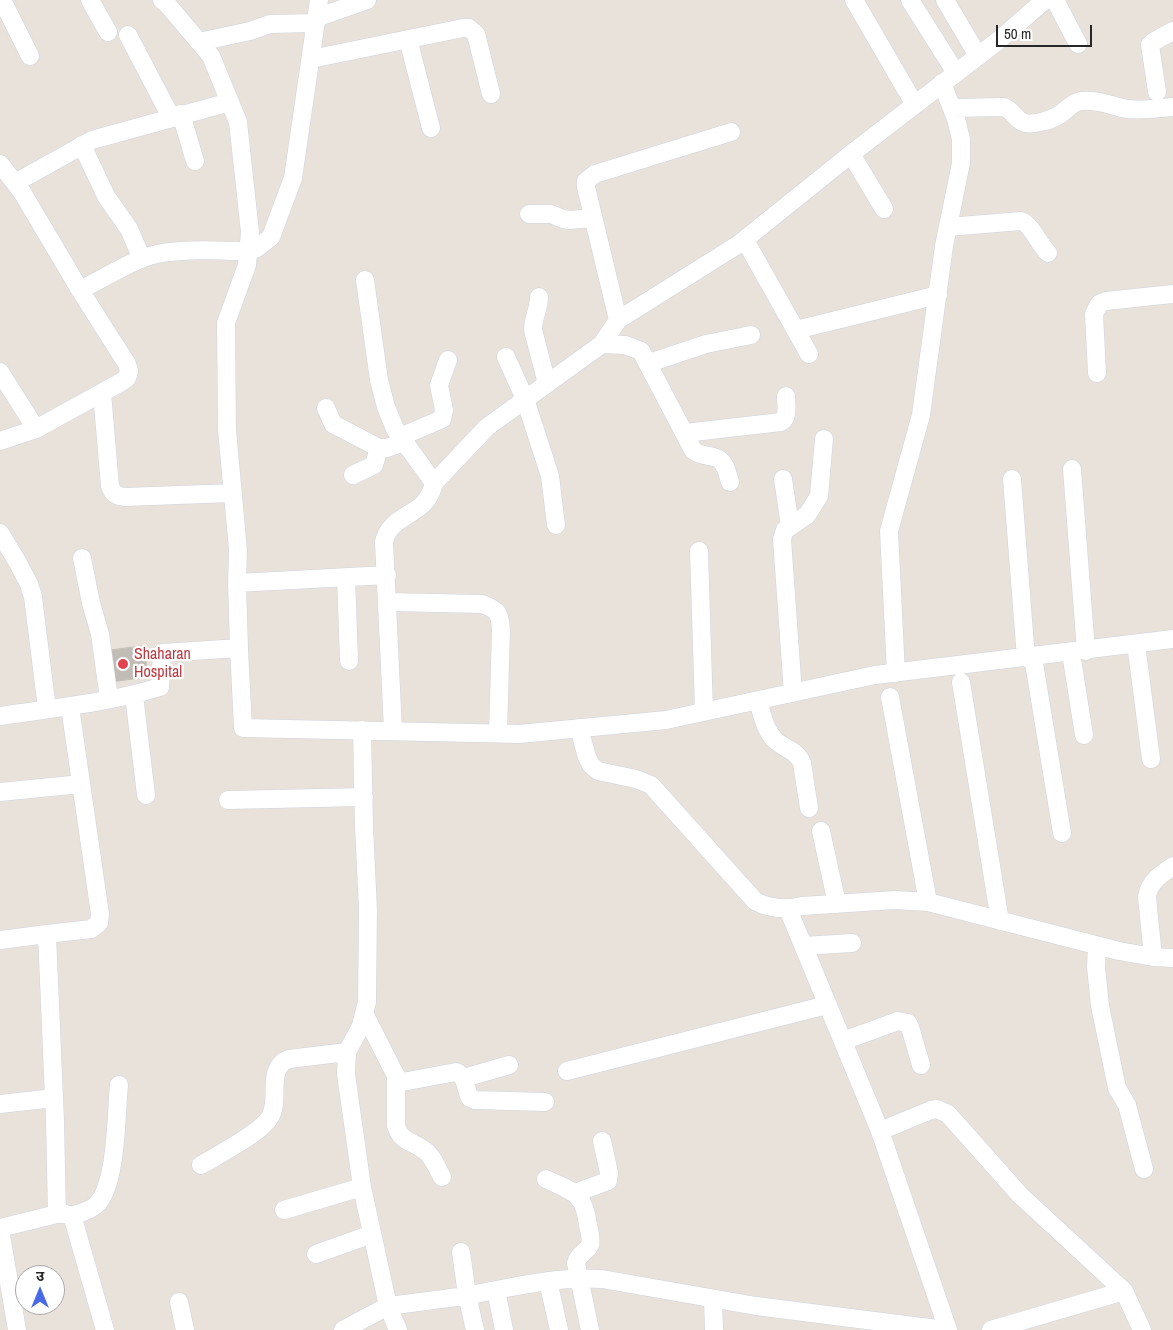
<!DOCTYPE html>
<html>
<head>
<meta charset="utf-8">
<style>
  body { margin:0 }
  #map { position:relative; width:1173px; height:1330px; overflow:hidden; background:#e8e2da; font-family:"Archivo Narrow","Noto Sans Devanagari",sans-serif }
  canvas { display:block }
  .north { position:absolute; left:15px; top:1265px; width:50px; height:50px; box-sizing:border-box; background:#fff; border:1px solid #a9a9a9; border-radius:50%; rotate:0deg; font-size:14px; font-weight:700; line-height:20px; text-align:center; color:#272727 }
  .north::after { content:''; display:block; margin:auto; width:18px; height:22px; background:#496ae6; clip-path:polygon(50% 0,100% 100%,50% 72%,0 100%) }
  .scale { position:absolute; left:996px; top:25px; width:96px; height:22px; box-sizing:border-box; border:2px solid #272727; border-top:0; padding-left:6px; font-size:15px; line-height:18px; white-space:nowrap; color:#272727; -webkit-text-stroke:4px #fff; paint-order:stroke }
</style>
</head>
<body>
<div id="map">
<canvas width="1173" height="1330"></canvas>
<div class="north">उ</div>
<div class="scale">50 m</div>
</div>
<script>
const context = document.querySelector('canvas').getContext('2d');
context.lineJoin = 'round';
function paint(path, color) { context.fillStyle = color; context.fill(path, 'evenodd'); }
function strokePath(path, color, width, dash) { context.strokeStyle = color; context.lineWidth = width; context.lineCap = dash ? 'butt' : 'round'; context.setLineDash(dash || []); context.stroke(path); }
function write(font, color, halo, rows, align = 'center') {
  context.font = font + ' "Archivo Narrow",sans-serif'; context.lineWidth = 4.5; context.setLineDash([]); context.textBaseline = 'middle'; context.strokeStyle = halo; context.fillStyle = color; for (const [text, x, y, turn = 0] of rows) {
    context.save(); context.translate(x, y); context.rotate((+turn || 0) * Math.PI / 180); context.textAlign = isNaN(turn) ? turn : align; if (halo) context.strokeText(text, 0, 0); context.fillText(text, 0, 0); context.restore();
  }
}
const building = new Path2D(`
  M144,646L148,677L110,682L106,651Z`);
paint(building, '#c1bcb6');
strokePath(building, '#c3bdb4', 1);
const minor = new Path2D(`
  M2,0L30,56
  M90,0L108,32
  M162,0L166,3L211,56L238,122L250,232L247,265L226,323L227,430L238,550L237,583L239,648L243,728L519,734L666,720L875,675L1173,639
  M854,0L915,105
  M910,0L956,73
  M945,0L978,56
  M1055,0L1078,44
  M316,18L367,0
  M128,35L171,117
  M408,39L431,128
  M199,42L250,31L270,24L316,23
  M311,59L463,28H469L476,34L491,94
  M1157,92L1150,45L1153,42L1173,31
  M952,108L1004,107C1013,110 1016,121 1025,123C1035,125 1051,120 1059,115C1067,110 1071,103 1081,101C1098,99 1111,106 1127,109C1142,111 1158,108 1173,107
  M181,114L195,161
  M82,145L106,196L129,229L142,259
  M851,154L884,209
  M0,164L22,192L80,290L127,364L129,371L127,378L123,381L36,429L0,441
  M15,183L92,140L230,102
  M529,214H551L563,219L569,220L593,218
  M948,227L1021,221C1031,224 1039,244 1048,253
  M745,240L809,354
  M365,280L379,380L386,407L395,429L434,483
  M80,290C101,280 135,258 157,254C185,248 220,251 249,251L257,248L271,237L293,178L319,0
  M539,297C539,309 533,318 533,330L547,384
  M618,320L586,187V181L595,174L731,132
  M796,330L938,295
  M602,344L625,345L641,351L693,450C702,458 713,454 720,460C726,465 728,475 730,482
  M506,357L525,399L550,476L556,525
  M649,363L706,344L751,335
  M0,372L36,429
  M1097,373L1094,314L1099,304L1106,301L1173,294
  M102,393L110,486C113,494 116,496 125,497L233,493
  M326,408L333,424L379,448H387L404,442
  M685,433L781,422C789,417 786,405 786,396
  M400,437L442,419L444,410L439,385L448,360
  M1072,469L1086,651
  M353,475L374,465L379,448
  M783,479L790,526
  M1012,479L1026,658
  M0,533L18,563L29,584L33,597L47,709
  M699,551L704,712
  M82,558L91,603L100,634L109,699
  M346,577L349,661
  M237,583L387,575
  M388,602L482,604C499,610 500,614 501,631L498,733
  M1136,644L1151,759
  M1071,653L1084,735
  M1033,657L1062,833
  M896,673L889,531L921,415L944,246L961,163V139L956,119L942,83
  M961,682L1000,921
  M793,693L782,539L785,530L807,515L819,496L824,439
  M134,695L146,795
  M890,697L928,902
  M758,701C762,714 765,730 775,740C784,749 797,750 802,763L809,808
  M70,707L100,914L99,923L91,929L47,934L55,1121L57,1214H66L71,1216L74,1222L105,1330
  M0,716C54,708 108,703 160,687L162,653L239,648
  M579,728L587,757L591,765L598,771L636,779L651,785L755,901C770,909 785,910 802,906L895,900L928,902L1119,951L1153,957L1173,958
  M393,730L384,542C388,521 409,517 423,504C429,498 432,491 434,483L487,427L602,344L618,320L739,244L851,154L999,40L1045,0
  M0,792L81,784
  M228,800L364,797
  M821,831L837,904
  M788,909L880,1131L948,1330
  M0,940L47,934
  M803,946L852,943
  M1097,946L1096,967L1100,1006L1117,1088L1127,1105L1144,1169
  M1153,957L1147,897C1149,882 1161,874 1173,866
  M365,1015L396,1076V1125C401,1143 411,1140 424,1150C433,1156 437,1168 442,1177
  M843,1041L898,1021L908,1023L910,1027L921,1065
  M567,1071L827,1005
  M464,1078L509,1065
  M397,1083L456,1072C467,1076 465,1089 470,1098L475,1100L545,1102
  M0,1104L54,1098
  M880,1131L931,1110L937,1109L948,1114L1020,1195L1124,1291L1142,1330
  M201,1165C218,1155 261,1133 270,1117C281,1099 265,1068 289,1059L347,1052
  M546,1179C573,1192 584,1192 588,1225C589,1231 592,1239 590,1245C587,1252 579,1252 576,1263L590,1330
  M575,1193L608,1181L609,1173L602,1141
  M284,1210L362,1187
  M71,1216C79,1213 90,1211 96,1205C117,1186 116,1113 119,1085
  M0,1228L57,1214
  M0,1229L17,1330
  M461,1252L467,1295L475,1330
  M316,1254L372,1234
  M548,1281L559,1330
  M496,1290L504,1330
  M713,1299L714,1330
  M179,1302L185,1330
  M343,1330L388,1306L362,1187L346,1074L347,1052L361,1026L367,1002L368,910L364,826L362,730
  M398,1330L388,1306C417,1302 447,1299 476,1294C518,1286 559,1276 602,1279L756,1306L945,1330
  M991,1330L1124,1291`);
strokePath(minor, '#cfd3df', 19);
strokePath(minor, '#fff', 18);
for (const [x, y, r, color] of [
  [123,664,6,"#e0444e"]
]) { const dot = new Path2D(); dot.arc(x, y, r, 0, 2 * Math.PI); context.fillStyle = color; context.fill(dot); strokePath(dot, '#fff', 2); }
write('16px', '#be3a42', '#fff', [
  ["Shaharan",134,655],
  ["Hospital",134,673]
], 'left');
</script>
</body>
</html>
